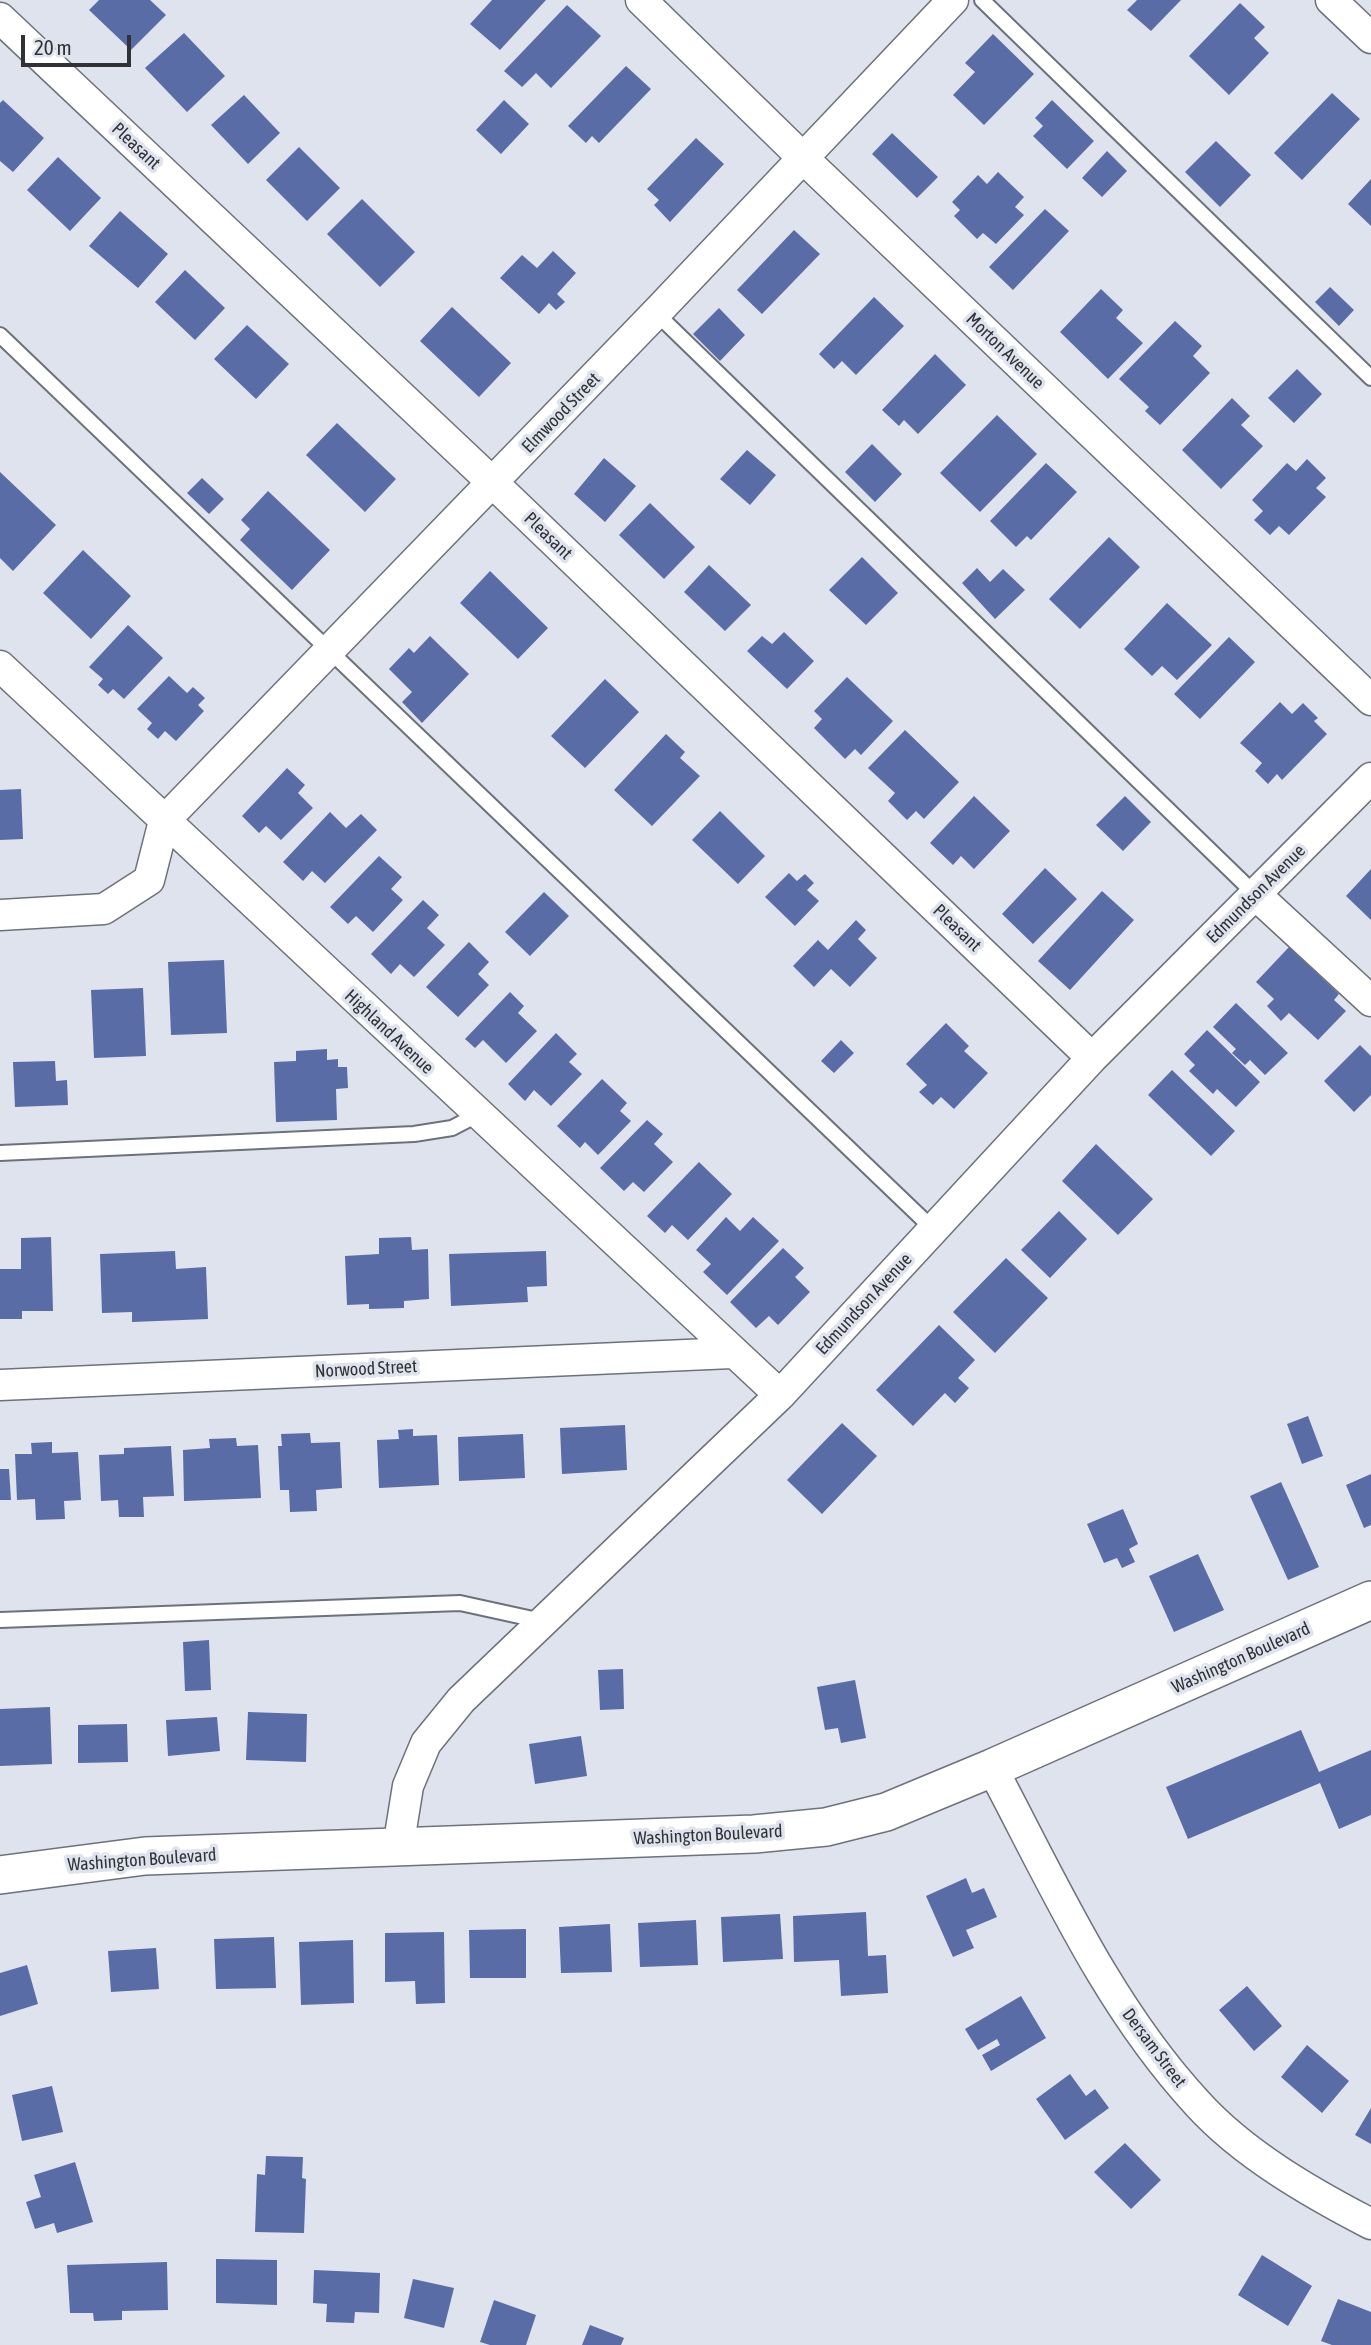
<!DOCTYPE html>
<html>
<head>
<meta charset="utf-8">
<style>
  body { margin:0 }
  #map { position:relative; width:1371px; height:2345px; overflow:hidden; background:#dfe3ed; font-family:"Asap Condensed",sans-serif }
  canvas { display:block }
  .scale { position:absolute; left:21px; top:35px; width:110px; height:32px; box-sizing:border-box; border:4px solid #303236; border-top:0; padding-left:9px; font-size:21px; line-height:24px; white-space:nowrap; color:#303236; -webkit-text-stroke:5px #dfe3ed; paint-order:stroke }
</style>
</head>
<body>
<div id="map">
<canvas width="1371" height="2345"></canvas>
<div class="scale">20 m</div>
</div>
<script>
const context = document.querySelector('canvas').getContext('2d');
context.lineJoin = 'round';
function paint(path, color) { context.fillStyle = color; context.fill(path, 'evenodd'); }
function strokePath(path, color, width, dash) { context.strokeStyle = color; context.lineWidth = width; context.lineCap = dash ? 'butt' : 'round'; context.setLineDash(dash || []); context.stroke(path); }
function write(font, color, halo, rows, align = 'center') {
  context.font = font + ' "Asap Condensed",sans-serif'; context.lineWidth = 7; context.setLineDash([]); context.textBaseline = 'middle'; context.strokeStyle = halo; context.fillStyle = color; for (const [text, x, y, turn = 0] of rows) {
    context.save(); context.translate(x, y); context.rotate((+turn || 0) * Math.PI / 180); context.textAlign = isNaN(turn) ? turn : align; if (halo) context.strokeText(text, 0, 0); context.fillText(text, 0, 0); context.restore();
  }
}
paint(new Path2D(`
  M99,0H150L166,15L131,50L89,10Z
  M492,0H546L500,50L470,24Z
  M1137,0H1181L1151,31L1127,10Z
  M1240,3L1265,27L1254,38L1269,53L1229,95L1189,56Z
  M567,5L601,36L551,88L536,73L522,87L504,71Z
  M184,33L225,76L187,112L145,68Z
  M993,34L1034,74L984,125L953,95L975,72L965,63Z
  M626,66L651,89L599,143L592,136L586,143L568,126Z
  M1332,93L1360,119L1302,180L1274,153Z
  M244,95L280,133L248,164L211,125Z
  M3,100L44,138L13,172L0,161V103Z
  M504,100L529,124L501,154L476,130Z
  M1052,100L1094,141L1067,169L1033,136L1043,126L1035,118Z
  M892,133L938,177L917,198L872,154Z
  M696,138L724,164L670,222L654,205L659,200L647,189Z
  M1216,141L1251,175L1220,207L1185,172Z
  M299,147L340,188L307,221L266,180Z
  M1107,151L1127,171L1102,197L1082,178Z
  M58,157L101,198L70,231L27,190Z
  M998,172L1024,197L1015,207L1024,215L996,244L983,233L977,239L954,216L960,210L952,202L978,175L987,184Z
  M1371,179V226L1348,204Z
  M362,199L415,252L380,287L327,234Z
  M1045,209L1069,231L1013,290L989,267Z
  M120,211L168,254L138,288L89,246Z
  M794,230L820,254L762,314L737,290Z
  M553,251L576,273L557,294L565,302L556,310L549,303L539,314L500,278L522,255L537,268Z
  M185,270L225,308L195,340L155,302Z
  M1330,287L1354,310L1339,326L1315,302Z
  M1101,289L1123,310L1116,318L1143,343L1108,379L1060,332Z
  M874,297L904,326L856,375L842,361L834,369L819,354Z
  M452,307L511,363L479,397L420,341Z
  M719,308L745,335L720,361L693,334Z
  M1175,321L1202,346L1193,356L1210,373L1160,425L1145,411L1149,407L1119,379Z
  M247,325L289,364L256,399L214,359Z
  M935,354L966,385L918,434L904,420L899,426L882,410Z
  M1297,369L1322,394L1294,423L1268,398Z
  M1232,398L1250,416L1241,425L1263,446L1221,489L1182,450Z
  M997,415L1037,454L980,512L940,473Z
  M337,423L396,479L365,512L306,455Z
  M872,444L902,474L875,502L845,472Z
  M747,450L776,475L750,505L720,479Z
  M604,458L636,486L605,522L574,494Z
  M1307,459L1326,478L1316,488L1326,497L1289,535L1279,526L1270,535L1254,520L1263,511L1252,500L1287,463L1296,471Z
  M1046,463L1077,492L1031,540L1027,536L1016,547L990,521Z
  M0,472L56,525L13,571L0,558Z
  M202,478L224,499L209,514L187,493Z
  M268,491L330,550L292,590L240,540L250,529L241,520Z
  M650,503L695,547L664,579L619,535Z
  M1109,537L1140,567L1080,629L1049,599Z
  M83,550L131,596L91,639L43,593Z
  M862,557L898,593L866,625L829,590Z
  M709,565L751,605L725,631L684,592Z
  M977,568L990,582L1003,569L1025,590L995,619L962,583Z
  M490,571L548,628L518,659L460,603Z
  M1167,603L1212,645L1177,680L1162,666L1152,676L1124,649Z
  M128,625L163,658L124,699L113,689L108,694L98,685L103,679L89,667Z
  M784,632L814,661L787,689L747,651L762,636L772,644Z
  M430,636L469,674L422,723L402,702L412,692L389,669L409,648L414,653Z
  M1229,637L1255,662L1200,719L1174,694Z
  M169,676L187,693L193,687L205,698L198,705L204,711L176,741L165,731L158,739L147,729L152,723L137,709Z
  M847,677L893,721L861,755L855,749L845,759L814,728L822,719L814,711Z
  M605,679L639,712L585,768L551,736Z
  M1280,702L1292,714L1303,703L1318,718L1314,721L1327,734L1282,780L1277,774L1268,784L1255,771L1262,763L1240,743Z
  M905,730L959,782L924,819L916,811L907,820L888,801L895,793L868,768Z
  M666,734L685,752L680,758L700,776L652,826L614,790Z
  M287,768L305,785L298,793L313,808L281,840L266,826L259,833L242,816Z
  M21,789L23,839L0,840V790Z
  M974,796L1010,831L974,869L961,856L953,865L930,843Z
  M1125,796L1151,822L1123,851L1096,825Z
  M720,811L765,856L738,884L692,840Z
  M330,812L346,828L361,814L377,830L325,883L312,871L303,881L283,862Z
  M379,856L402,877L391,889L403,900L373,932L356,916L348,924L330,907Z
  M1045,868L1077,899L1033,944L1002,914Z
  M1371,869V920L1346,896Z
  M789,873L797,881L805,874L814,883L807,890L819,901L795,926L765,897Z
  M1102,891L1134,920L1070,990L1038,961Z
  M544,892L569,916L530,956L505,932Z
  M423,900L439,915L427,928L445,945L414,977L400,964L391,974L371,954Z
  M856,920L866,930L858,939L877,958L850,987L831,969L814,987L793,966L818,940L828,950Z
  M469,942L489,962L478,974L489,985L458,1017L426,987Z
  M1289,947L1339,994L1334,1000L1346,1011L1318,1040L1289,1013L1281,1021L1267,1006L1274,999L1256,982Z
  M224,960L227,1033L171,1035L168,962Z
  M143,988L146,1056L94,1058L91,990Z
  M510,992L524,1006L518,1013L537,1031L506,1063L483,1040L475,1048L465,1039Z
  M1236,1003L1288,1053L1265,1075L1250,1060L1245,1065L1232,1053L1236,1049L1213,1027Z
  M946,1023L969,1046L964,1051L988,1073L954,1109L941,1097L933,1105L919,1092L927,1085L906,1064Z
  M1207,1030L1260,1082L1236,1107L1217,1089L1213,1094L1189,1071L1195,1065L1184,1054Z
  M556,1033L577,1054L569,1062L582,1074L551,1106L534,1090L525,1101L508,1084Z
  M841,1040L854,1053L834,1073L821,1061Z
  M1360,1045L1371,1056V1095L1354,1112L1324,1081Z
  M327,1049V1060L338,1059V1067H347L348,1088L336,1089L337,1120L276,1122L274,1062L296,1061V1051Z
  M55,1061L56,1081L67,1080L68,1105L15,1107L13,1062Z
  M1172,1070L1235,1131L1211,1156L1148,1095Z
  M602,1079L627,1103L620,1111L631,1121L598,1155L585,1142L580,1148L557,1126Z
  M647,1120L663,1134L654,1144L673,1162L644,1192L633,1182L624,1191L600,1168Z
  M1096,1144L1153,1199L1118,1235L1062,1181Z
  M699,1162L732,1194L688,1240L672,1225L665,1233L647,1216Z
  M1059,1211L1087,1239L1050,1278L1021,1250Z
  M726,1217L740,1231L753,1217L779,1241L727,1295L703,1272L711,1264L696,1250Z
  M51,1237L53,1311H22V1319H0V1269H21V1238Z
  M411,1237L412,1250L428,1249L429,1299L404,1301V1308L369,1309V1304L347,1305L345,1256L379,1254V1238Z
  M783,1248L804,1268L795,1277L810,1292L778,1325L769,1316L756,1328L730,1302Z
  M175,1251L176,1269L206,1267L208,1319L132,1322V1312L102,1313L100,1254Z
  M546,1251L547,1286L527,1287L528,1302L451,1306L449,1254Z
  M1006,1258L1048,1298L995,1353L953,1312Z
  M939,1325L975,1360L958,1378L969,1388L955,1403L945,1393L913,1426L876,1390Z
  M1308,1416L1323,1456L1302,1464L1287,1424Z
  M842,1423L877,1456L822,1514L787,1480Z
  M625,1425L627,1470L562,1474L560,1428Z
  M413,1429V1436L437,1435L439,1485L379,1488L377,1440L399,1439L398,1430Z
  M310,1433L311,1443L340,1442L342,1488L316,1490L317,1511L290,1512L289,1490H280L278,1446H282L281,1434Z
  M523,1434L525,1478L459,1481L458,1437Z
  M236,1438L237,1446L258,1445L261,1498L184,1501L183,1450L210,1448L209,1439Z
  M52,1442V1453L78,1452L81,1500L64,1501L65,1519L36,1520L35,1499L17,1500L15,1454H32L31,1443Z
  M171,1446L174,1496L143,1497L144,1517H119L118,1500L101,1501L99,1455L124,1454V1448Z
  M0,1469H9L11,1500H0Z
  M1371,1474V1525L1364,1528L1346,1485Z
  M1281,1482L1319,1567L1288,1580L1250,1496Z
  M1123,1509L1138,1544L1129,1549L1135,1562L1122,1568L1117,1558L1104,1563L1087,1524Z
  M1198,1554L1224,1610L1174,1632L1149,1576Z
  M209,1640L211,1690L185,1691L183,1642Z
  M623,1669L624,1709L600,1710L598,1670Z
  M855,1680L866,1738L841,1743L838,1728L825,1730L817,1687Z
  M50,1707L52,1764L0,1766V1709Z
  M248,1712L307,1714L306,1762L246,1760Z
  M217,1717L220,1751L168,1756L166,1720Z
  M127,1724L128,1762L78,1763V1725Z
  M1301,1730L1319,1772L1371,1750V1815L1339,1829L1320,1783L1188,1839L1166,1787Z
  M581,1736L587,1776L535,1784L529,1744Z
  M966,1878L972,1893L984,1888L997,1917L966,1930L974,1948L953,1957L926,1896Z
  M866,1912L868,1956L886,1955L888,1993L841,1996L839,1960L794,1962L793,1916Z
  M780,1914L783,1959L723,1962L721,1917Z
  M696,1920L698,1965L640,1967L638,1923Z
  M610,1924L612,1972L561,1973L559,1927Z
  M526,1929V1978H470L469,1930Z
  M444,1932L445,2003L416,2004L415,1981L385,1982V1933Z
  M274,1937L276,1988L216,1989L214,1939Z
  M353,1940L354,2003L301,2005L299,1942Z
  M156,1948L159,1989L111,1992L108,1951Z
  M27,1965L38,2004L0,2016V1973Z
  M1247,1986L1282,2026L1254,2051L1219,2010Z
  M1021,1996L1046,2038L991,2071L982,2055L1000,2045L997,2039L978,2050L965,2029Z
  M1307,2045L1349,2081L1322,2113L1281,2077Z
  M1070,2074L1086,2096L1095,2089L1109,2108L1065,2140L1036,2099Z
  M52,2086L63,2132L22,2141L12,2095Z
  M1371,2108V2144L1355,2135Z
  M1125,2143L1161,2180L1131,2209L1094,2172Z
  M266,2156L303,2157L302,2178L306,2179L304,2233L255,2232L257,2174L265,2175Z
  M75,2162L93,2222L57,2233L54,2223L35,2229L26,2202L41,2197L34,2175Z
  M1262,2255L1312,2286L1288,2326L1238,2295Z
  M216,2259L277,2260V2305L216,2303Z
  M167,2262L168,2310L122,2311V2320L94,2321L93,2313H70L67,2265Z
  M314,2270L380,2273L379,2313L355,2312L354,2323L326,2322L327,2304L313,2303Z
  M413,2279L454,2288L444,2328L404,2318Z
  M1338,2299L1371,2312V2345H1332L1321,2341Z
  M494,2300L536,2315L526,2345H490L480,2342Z
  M590,2325L624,2338L621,2345H582Z`), '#5a6ca5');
const service = new Path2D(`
  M982,0L1371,378
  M656,313L1255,894
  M0,335L933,1229
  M0,1153L414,1134L452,1128L477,1115
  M0,1620L460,1603L542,1621`);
const minor = new Path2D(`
  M641,0L804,159L1371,700
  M1331,0L1371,38
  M0,18L493,483L1092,1058
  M0,666L780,1395
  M1255,894L1371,1001
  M0,915L104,909L149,880L164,821L656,313L953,0
  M0,1385L732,1353
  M992,1768C1053,1883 1108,2007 1197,2103C1243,2154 1311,2193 1371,2224
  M398,1848L408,1786L426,1743L461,1700L780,1395L1092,1058L1371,778`);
const tertiary = new Path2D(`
  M0,1875L145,1856L754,1834L826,1827L886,1812L992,1768L1371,1600`);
strokePath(service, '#6d717a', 18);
strokePath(minor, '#6d717a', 33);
strokePath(tertiary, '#6d717a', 40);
strokePath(service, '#fff', 14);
strokePath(minor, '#fff', 30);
strokePath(tertiary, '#fff', 37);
write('18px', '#303236', '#dfe3ed', [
  ["Pleasant",136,146,43],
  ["Morton Avenue",1005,351,44],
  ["Elmwood Street",561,413,-46],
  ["Pleasant",548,536,44],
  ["Edmundson Avenue",1256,894,-45],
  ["Pleasant",957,928,44],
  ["Highland Avenue",389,1032,43],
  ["Edmundson Avenue",864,1304,-47],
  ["Norwood Street",366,1369,-3],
  ["Washington Boulevard",1241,1658,-24],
  ["Washington Boulevard",708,1835,-3],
  ["Washington Boulevard",142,1860,-4],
  ["Dersam Street",1154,2048,53]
]);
</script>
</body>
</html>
